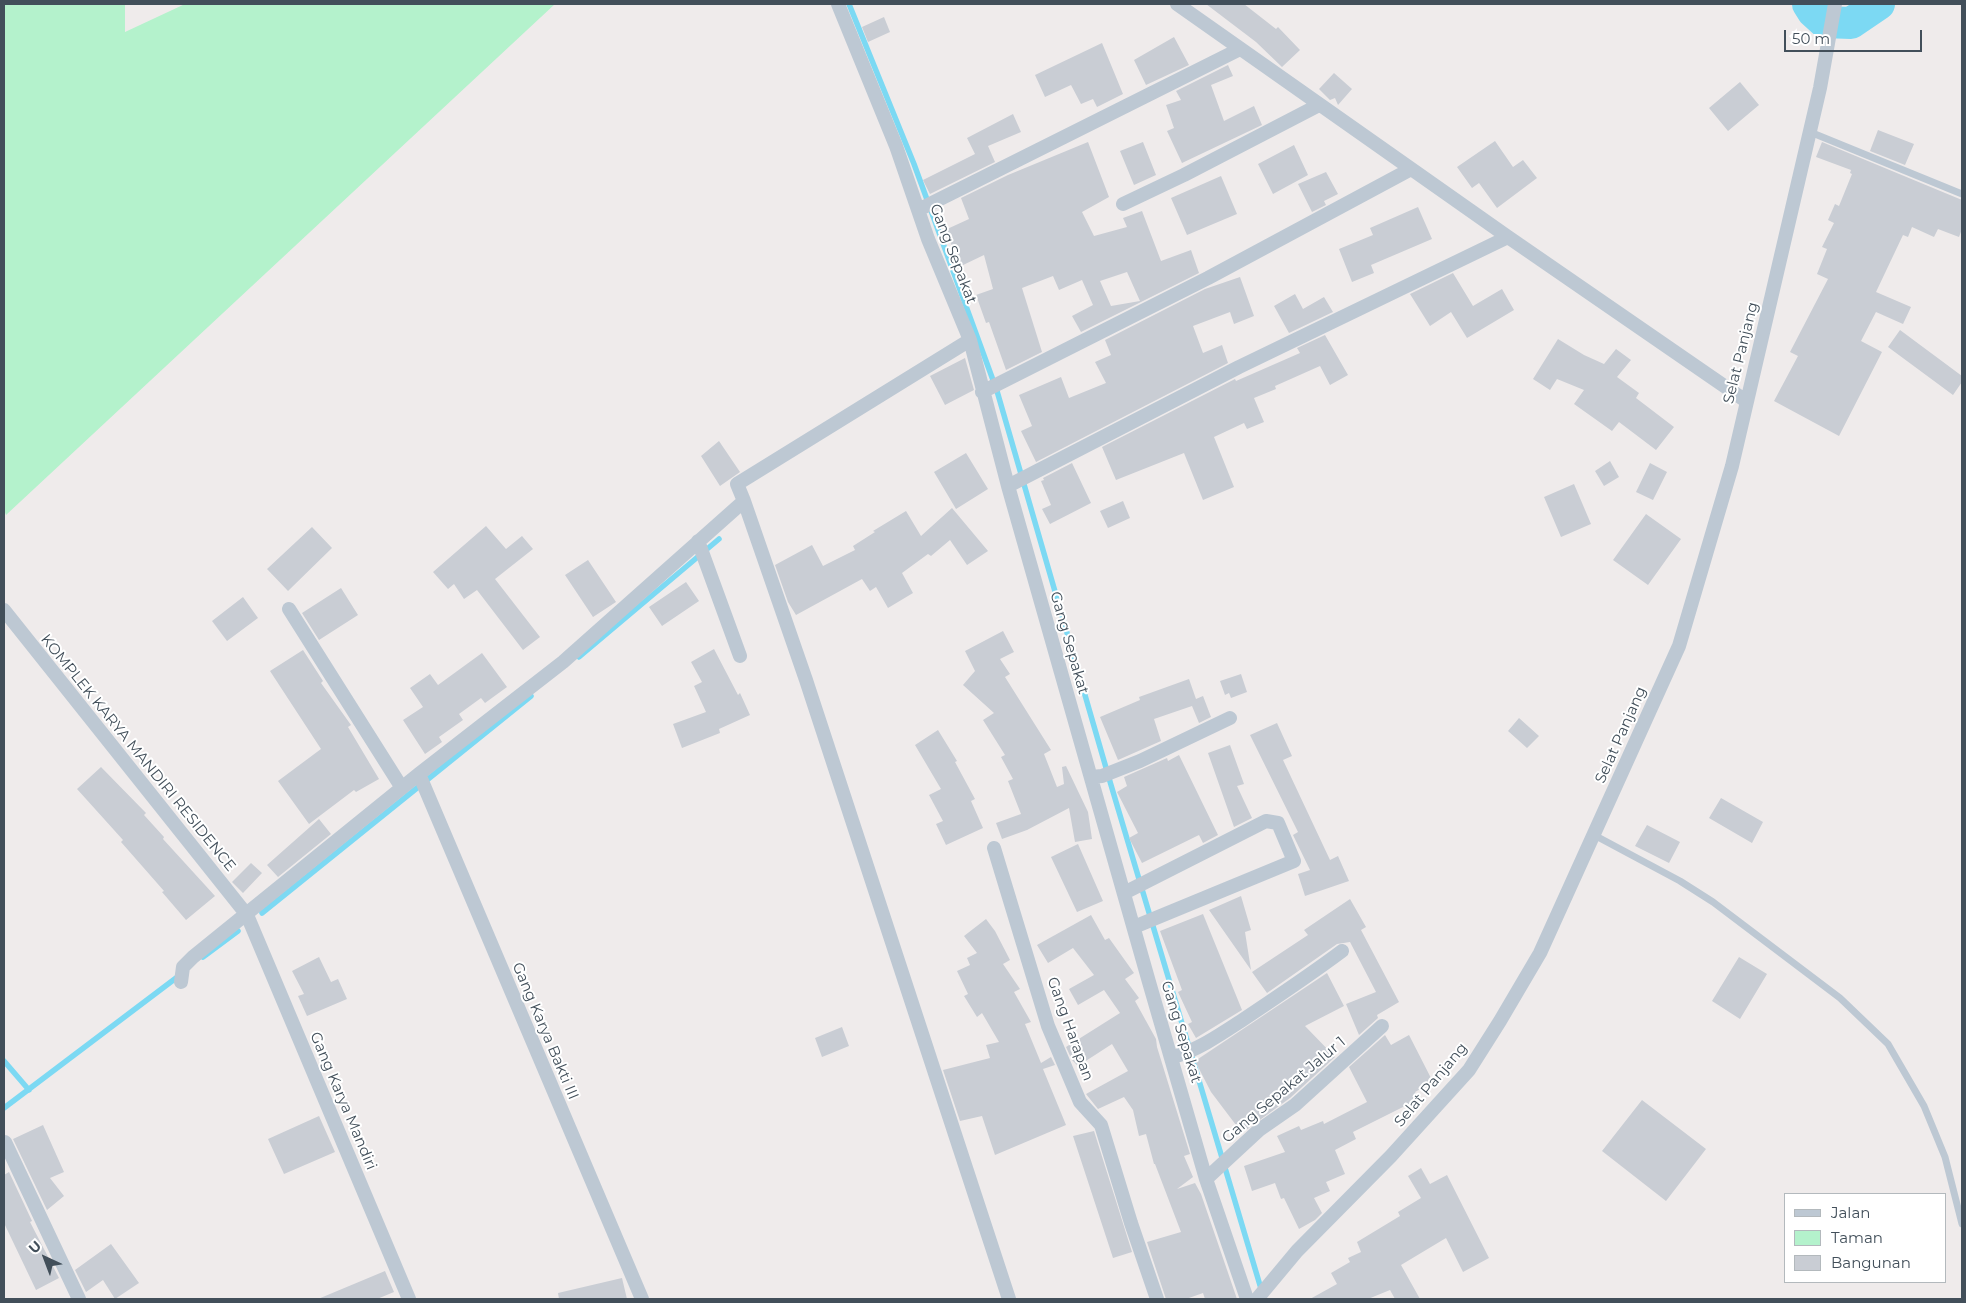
<!DOCTYPE html>
<html>
<head>
<meta charset="utf-8">
<style>
  body { margin:0 }
  #map { position:relative; width:1966px; height:1303px; overflow:hidden; background:#efebeb; font-family:Montserrat,sans-serif }
  canvas { display:block }
  .frame { position:absolute; inset:0; border:5px solid #424f5a; pointer-events:none }
  .legend { position:absolute; left:1784px; top:1193px; width:162px; height:90px; box-sizing:border-box; background:#fff; border:1px solid #b3b9bd; margin:0; padding:6px 9px; list-style:none; font-size:15px; color:#424f5a }
  .legend li { display:flex; align-items:center; gap:10px; height:25px }
  .legend b { width:25px; border:1px solid #b3b9bd }
  .north { position:absolute; left:20px; top:1233px; width:50px; height:50px; -webkit-text-stroke:4px #fff; paint-order:stroke; rotate:317deg; font-size:14px; font-weight:700; line-height:20px; text-align:center; color:#424f5a }
  .north::after { content:''; display:block; margin:auto; width:18px; height:22px; background:#424f5a; clip-path:polygon(50% 0,100% 100%,50% 72%,0 100%) }
  .scale { position:absolute; left:1784px; top:30px; width:138px; height:22px; box-sizing:border-box; border:2px solid #424f5a; border-top:0; padding-left:6px; font-size:15px; line-height:18px; white-space:nowrap; color:#424f5a; -webkit-text-stroke:4px #fff; paint-order:stroke }
</style>
</head>
<body>
<div id="map">
<canvas width="1966" height="1303"></canvas>
<div class="frame"></div>
<ul class="legend">
<li><b style="height:6px;background:#bdc8d3"></b>Jalan</li>
<li><b style="height:14px;background:#b4f2cc"></b>Taman</li>
<li><b style="height:14px;background:#c9cdd4"></b>Bangunan</li>
</ul>
<div class="north">U</div>
<div class="scale">50 m</div>
</div>
<script>
const context = document.querySelector('canvas').getContext('2d');
context.lineJoin = 'round';
function paint(path, color) { context.fillStyle = color; context.fill(path, 'evenodd'); }
function strokePath(path, color, width, dash) { context.strokeStyle = color; context.lineWidth = width; context.lineCap = dash ? 'butt' : 'round'; context.setLineDash(dash || []); context.stroke(path); }
function write(font, color, halo, rows, align = 'center') {
  context.font = font + ' Montserrat,sans-serif'; context.lineWidth = 4; context.setLineDash([]); context.textBaseline = 'middle'; context.strokeStyle = halo; context.fillStyle = color; for (const [text, x, y, turn = 0] of rows) {
    context.save(); context.translate(x, y); context.rotate((+turn || 0) * Math.PI / 180); context.textAlign = isNaN(turn) ? turn : align; if (halo) context.strokeText(text, 0, 0); context.fillText(text, 0, 0); context.restore();
  }
}
paint(new Path2D(`
  M4,4H125V32L185,4H555L6,515L4,510Z`), '#b4f2cc');
strokePath(new Path2D(`
  M849,4L914,164L997,391L1111,785L1262,1292
  M579,657L719,539
  M262,913L531,696
  M203,957L238,931
  M4,1061L29,1090
  M4,1108L180,975`), '#7cd9f3', 5.5);
strokePath(new Path2D(`
  M1808,4L1813,12L1824,22L1851,23L1879,4`), '#7cd9f3', 32);
paint(new Path2D(`
  M1206,4H1244L1276,29L1278,27L1300,50L1282,67L1256,42Z
  M884,17L890,32L868,42L862,27Z
  M1174,37L1189,65L1146,85L1134,60Z
  M1102,43L1123,94L1097,107L1093,99L1081,104L1071,85L1045,97L1035,75Z
  M1228,65L1233,76L1211,85L1224,121L1254,106L1262,125L1182,163L1167,131L1174,128L1166,105L1181,100L1176,91Z
  M1334,73L1352,89L1338,105L1335,98L1330,100L1319,89Z
  M1740,82L1759,105L1728,131L1709,108Z
  M1013,114L1021,132L988,146L995,162L930,194L923,180L975,154L967,138Z
  M1878,130L1914,144L1905,165L1870,151Z
  M1495,141L1513,167L1523,160L1537,178L1497,208L1479,183L1472,188L1457,167Z
  M1088,142L1109,197L1082,212L1094,236L1127,227L1123,218L1142,211L1161,261L1191,250L1199,273L1081,332L1072,316L1093,305L1082,280L1059,290L1053,276L1022,288L1042,352L1006,370L989,322L986,323L976,295L993,289L984,255L961,266L945,230L969,219L961,198L1008,175ZM1127,272L1140,301L1111,306L1100,281Z
  M1143,142L1156,175L1134,185L1120,151Z
  M1822,142L1962,200V229L1959,237L1938,229L1934,237L1912,227L1908,237L1903,235L1876,292L1911,307L1903,324L1876,312L1861,341L1882,352L1839,436L1774,401L1798,356L1790,352L1828,279L1817,274L1827,249L1822,247L1834,223L1828,220L1835,204L1839,206L1852,174L1850,173L1851,170L1816,157Z
  M1294,145L1308,175L1273,194L1258,164Z
  M1326,172L1338,194L1324,201L1326,205L1312,212L1298,184Z
  M1221,176L1237,214L1187,235L1171,198Z
  M1418,207L1432,239L1371,265L1374,273L1352,282L1339,249L1373,235L1370,228Z
  M1453,273L1473,306L1502,289L1514,310L1467,338L1451,312L1430,326L1410,294Z
  M1240,277L1254,316L1234,324L1230,312L1193,326L1203,353L1222,345L1228,363L1036,462L1021,431L1032,426L1019,395L1061,377L1069,398L1106,383L1095,362L1111,355L1105,340L1205,289Z
  M1295,294L1303,309L1324,297L1333,312L1289,333L1274,306Z
  M1900,330L1962,376V382L1953,395L1888,347Z
  M1325,335L1348,375L1330,385L1320,366L1275,386L1276,389L1254,398L1264,422L1247,429L1244,423L1214,437L1234,487L1203,500L1184,453L1116,480L1102,447L1235,379L1236,381L1300,353L1297,348Z
  M1558,339L1584,355L1604,364L1616,349L1631,360L1617,377L1639,393L1636,398L1674,427L1656,450L1619,422L1612,431L1574,404L1584,390L1557,379L1550,390L1533,379Z
  M965,358L974,390L945,405L930,376Z
  M719,441L740,472L720,486L701,456Z
  M966,453L988,489L956,509L934,472Z
  M1610,461L1619,477L1604,486L1595,471Z
  M1072,463L1091,503L1050,524L1042,509L1051,505L1041,481L1044,480L1043,478Z
  M1650,463L1667,472L1653,500L1636,492Z
  M1574,484L1591,524L1561,537L1544,497Z
  M1123,501L1130,518L1108,528L1100,511Z
  M952,508L988,551L967,565L950,540L931,556L928,554L902,573L913,593L888,608L876,587L870,591L862,579L796,615L788,602L775,565L812,545L823,566L855,550L853,546L875,532L873,531L906,511L921,536Z
  M1646,514L1681,539L1648,585L1613,560Z
  M486,526L506,549L522,536L533,549L495,579L540,637L523,650L477,590L464,599L454,584L448,589L433,572Z
  M312,527L332,548L288,591L267,569Z
  M588,560L616,602L593,617L565,575Z
  M686,582L699,601L662,626L649,607Z
  M341,588L358,615L319,640L302,613Z
  M243,597L258,618L227,641L212,621Z
  M1003,631L1014,652L1000,659L1010,674L1005,677L1051,750L1044,754L1057,787L1064,784L1062,767L1066,766L1088,812L1092,839L1075,842L1069,808L1027,830L1002,839L996,823L1021,814L1008,781L1013,779L1001,757L1005,755L983,720L994,713L963,685L975,671L965,651Z
  M714,649L738,695L740,693L750,715L719,729L720,733L682,748L673,724L706,712L694,686L702,682L691,662Z
  M303,650L323,681L321,683L351,725L348,727L379,779L356,792L354,790L309,824L278,781L321,749L270,671Z
  M482,653L507,687L485,703L481,698L459,714L463,720L439,737L442,742L425,754L403,720L423,707L410,688L430,674L438,685Z
  M1241,674L1247,692L1231,698L1229,693L1225,695L1220,681Z
  M1189,679L1196,699L1203,696L1211,717L1199,723L1192,706L1154,719L1161,741L1118,760L1100,717L1140,700L1139,697Z
  M1519,718L1539,736L1527,748L1508,731Z
  M1277,723L1292,756L1283,760L1330,860L1338,856L1349,881L1305,896L1298,874L1310,870L1293,835L1298,832L1250,735Z
  M938,730L957,761L955,762L975,799L971,801L983,828L946,845L936,824L943,821L929,795L941,789L915,745Z
  M1230,745L1244,784L1237,786L1252,818L1234,827L1208,753Z
  M1179,755L1218,835L1203,843L1199,835L1142,863L1129,838L1138,833L1117,792L1127,786L1124,777L1167,758L1168,761Z
  M101,767L146,813L144,815L164,837L163,839L215,896L186,920L162,892L164,891L121,842L123,840L77,789Z
  M1721,798L1763,822L1752,843L1709,818Z
  M319,819L331,834L278,877L267,865Z
  M1647,825L1680,842L1669,863L1635,846Z
  M1078,844L1103,901L1077,912L1051,857Z
  M251,863L262,873L243,893L232,882Z
  M1241,896L1251,930L1245,932L1251,970L1209,910Z
  M1350,899L1366,927L1361,930L1399,1002L1377,1015L1378,1018L1359,1035L1346,1004L1376,992L1350,942L1337,944L1267,993L1252,972L1308,935L1304,930Z
  M1203,914L1242,1010L1196,1038L1188,1024L1192,1022L1178,992L1182,990L1160,931Z
  M1091,915L1105,940L1109,938L1134,973L1125,979L1139,998L1135,1001L1156,1039L1157,1047L1190,1154L1184,1156L1193,1177L1177,1189L1195,1183L1201,1194L1237,1299H1205L1203,1293L1186,1299H1166L1147,1242L1181,1232L1155,1164H1154L1146,1134L1139,1136L1133,1110L1124,1097L1098,1109L1086,1094L1128,1071L1112,1044L1078,1066L1072,1060L1066,1047L1120,1013L1104,990L1078,1005L1069,989L1094,975L1073,948L1048,963L1037,945Z
  M986,919L995,931L1010,960L1003,964L1020,989L1014,992L1031,1022L1025,1024L1041,1063L1051,1057L1055,1065L1043,1069L1066,1125L995,1155L982,1116L960,1121L943,1070L990,1058L986,1045L999,1042L982,1013L977,1017L964,996L968,994L957,971L970,965L967,958L977,953L964,936Z
  M319,957L331,982L338,979L347,999L307,1016L298,996L304,994L292,971Z
  M1739,957L1767,974L1740,1019L1712,1001Z
  M1327,973L1344,1006L1305,1026L1335,1057L1290,1098L1242,1133L1211,1092L1195,1061Z
  M842,1027L849,1046L822,1057L815,1038Z
  M1385,1035L1391,1045L1409,1035L1433,1082L1415,1092L1419,1099L1353,1132L1356,1139L1335,1150L1345,1174L1326,1182L1330,1191L1314,1198L1322,1213L1315,1220L1299,1229L1284,1198L1281,1199L1275,1183L1252,1191L1244,1166L1285,1152L1277,1136L1299,1126L1301,1130L1323,1121L1324,1124L1367,1102L1349,1067Z
  M1642,1100L1706,1149L1666,1201L1602,1151Z
  M319,1116L335,1152L284,1174L268,1139Z
  M43,1125L64,1172L50,1178L64,1196L47,1210L13,1139Z
  M1094,1131L1132,1252L1113,1258L1073,1136Z
  M1421,1168L1430,1184L1447,1175L1489,1258L1463,1272L1446,1238L1401,1265L1420,1299H1395L1390,1290L1368,1299H1310L1337,1284L1331,1273L1350,1262L1348,1258L1361,1252L1357,1242L1400,1216L1398,1212L1421,1198L1408,1176Z
  M9,1172L32,1221L30,1222L59,1278L36,1290L4,1223V1175Z
  M111,1244L139,1283L115,1299L103,1280L86,1292L75,1270Z
  M385,1271L394,1292L377,1299H318Z
  M622,1278L627,1299H559L558,1293Z`), '#c9cdd4');
strokePath(new Path2D(`
  M1810,132L1962,194
  M1594,835L1680,881L1713,902L1840,998L1888,1044L1924,1106L1945,1157L1962,1224`), '#bdc8d3', 7);
strokePath(new Path2D(`
  M838,4L896,146L928,239L970,340L1008,486L1149,982L1206,1179L1247,1299
  M1177,4L1508,237L1746,401
  M1123,204L1184,175L1319,105
  M918,210L1240,49
  M982,392L1208,278L1411,169
  M1008,486L1239,367L1508,237
  M744,501L737,484L970,340
  M698,541L740,656
  M289,609L402,788
  M4,610L247,915L409,1299
  M419,774L642,1299
  M1091,777L1102,776L1140,761L1230,718
  M994,848L1048,1026L1080,1102L1101,1125L1131,1223L1157,1299
  M1124,893L1266,821L1278,823L1294,861L1134,927
  M181,982L183,967L193,957L419,774L563,662L744,501L806,680L1009,1299
  M1173,1057C1198,1050 1221,1034 1244,1019C1277,997 1310,975 1342,951
  M5,1142L79,1299
  M1206,1179L1259,1130L1295,1105L1382,1026
  M1257,1299L1297,1251L1391,1156L1469,1070L1500,1021L1540,953L1679,646L1732,466L1820,88L1835,4`), '#bdc8d3', 14);
write('15px', '#424f5a', '#fff', [
  ["Gang Sepakat",953,254,69],
  ["Selat Panjang",1741,353,-76],
  ["Gang Sepakat",1069,643,74],
  ["Selat Panjang",1621,735,-66],
  ["KOMPLEK KARYA MANDIRI RESIDENCE",138,753,51],
  ["Gang Harapan",1070,1029,70],
  ["Gang Karya Bakti III",545,1031,67],
  ["Gang Sepakat",1181,1032,73],
  ["Selat Panjang",1431,1085,-50],
  ["Gang Sepakat Jalur 1",1284,1090,-40],
  ["Gang Karya Mandiri",343,1101,67]
]);
</script>
</body>
</html>
